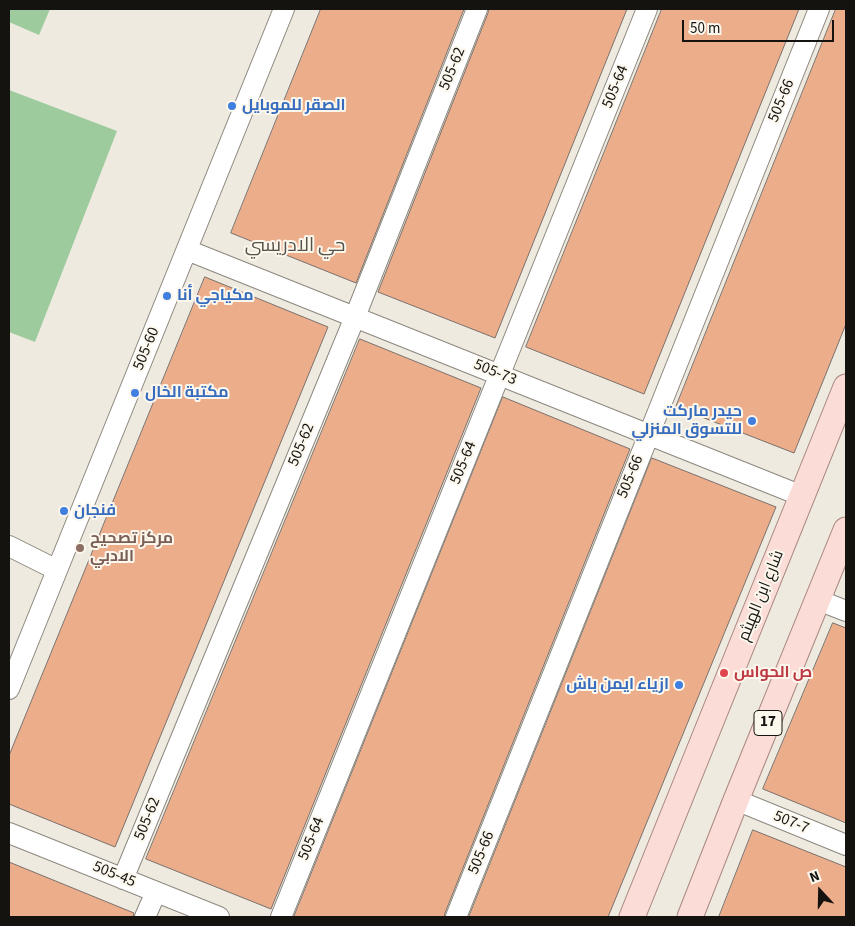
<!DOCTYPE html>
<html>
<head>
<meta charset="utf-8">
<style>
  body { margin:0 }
  #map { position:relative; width:855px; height:926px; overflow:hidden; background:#efeae0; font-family:"Source Sans 3",sans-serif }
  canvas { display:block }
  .frame { position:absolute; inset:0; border:10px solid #14130f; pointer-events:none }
  .north { position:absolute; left:795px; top:866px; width:50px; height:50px; -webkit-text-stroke:4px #fcf7ed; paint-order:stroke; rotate:339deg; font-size:14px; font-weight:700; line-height:20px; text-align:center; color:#14130f }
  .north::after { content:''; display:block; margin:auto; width:18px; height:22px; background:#14130f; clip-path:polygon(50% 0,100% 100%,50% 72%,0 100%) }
  .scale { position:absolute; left:682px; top:20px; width:152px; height:22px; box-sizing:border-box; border:2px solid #14130f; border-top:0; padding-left:6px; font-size:15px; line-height:18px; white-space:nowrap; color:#14130f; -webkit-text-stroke:4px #fcf7ed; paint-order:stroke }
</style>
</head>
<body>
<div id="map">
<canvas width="855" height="926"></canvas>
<div class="frame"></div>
<div class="north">N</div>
<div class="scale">50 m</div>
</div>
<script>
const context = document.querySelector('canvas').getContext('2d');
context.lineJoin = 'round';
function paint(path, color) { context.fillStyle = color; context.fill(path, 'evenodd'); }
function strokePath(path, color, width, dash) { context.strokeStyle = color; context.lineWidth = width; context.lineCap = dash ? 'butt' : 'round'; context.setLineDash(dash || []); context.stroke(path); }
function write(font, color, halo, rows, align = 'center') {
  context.font = font + ' "Source Sans 3",Cairo,sans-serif'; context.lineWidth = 4; context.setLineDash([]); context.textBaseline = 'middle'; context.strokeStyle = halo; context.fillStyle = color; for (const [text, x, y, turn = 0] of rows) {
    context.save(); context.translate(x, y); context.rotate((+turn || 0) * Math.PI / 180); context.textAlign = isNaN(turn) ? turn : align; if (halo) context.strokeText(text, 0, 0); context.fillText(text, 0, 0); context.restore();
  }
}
paint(new Path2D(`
  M9,9H50L39,35L9,22Z
  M9,90L117,131L35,342L9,332Z`), '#9dcb9e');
const building = new Path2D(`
  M321,9H464L356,283L231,233Z
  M489,9H627L495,338L378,292L488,13Z
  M662,9H799L644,394L526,347Z
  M836,9H846V324L794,453L676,407Z
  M205,277L328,327L115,847L9,804V756Z
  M360,339L481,388L271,909L146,859Z
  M503,397L630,449L445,913L444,917H294Z
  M652,458L776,507L608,917H469Z
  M833,623L846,628V823L763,789Z
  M753,830L846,867V917H719Z
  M9,862L134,913L133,917H9Z`);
paint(building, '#ecad8b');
strokePath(building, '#7a706b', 1);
const minor = new Path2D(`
  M187,250L802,496
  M9,546L57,570
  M818,600L846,611
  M9,689L284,9
  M736,800L846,845
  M9,833L219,917
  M123,879L355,317L477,9
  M145,917L156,892
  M281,917L647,9
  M456,917L819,9`);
const major = new Path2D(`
  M632,917L846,387
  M690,917L736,800L846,530`);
strokePath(minor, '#8d887f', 22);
strokePath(major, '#a9877f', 27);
strokePath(minor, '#fff', 20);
strokePath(major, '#fbdcd7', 25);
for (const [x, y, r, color] of [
  [232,106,5,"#3f7fe0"],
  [167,296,5,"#3f7fe0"],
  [135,393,5,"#3f7fe0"],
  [752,421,5,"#3f7fe0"],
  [64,511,5,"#3f7fe0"],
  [80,548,5,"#8d6e63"],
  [724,673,5,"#e0444e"],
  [679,685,5,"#3f7fe0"]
]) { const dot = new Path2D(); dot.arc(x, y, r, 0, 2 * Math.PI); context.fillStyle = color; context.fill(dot); strokePath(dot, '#fcf7ed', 2); }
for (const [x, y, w] of [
  [768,723,28]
]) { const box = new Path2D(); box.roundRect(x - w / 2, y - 12.5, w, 25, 4); context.fillStyle = '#fcf7ed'; context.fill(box); strokePath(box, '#14130f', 1); }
write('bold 15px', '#14130f', null, [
  ["17",768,723]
]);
write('16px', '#14130f', '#fcf7ed', [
  ["505-62",453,69,-68],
  ["505-64",616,87,-68],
  ["505-66",782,101,-68],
  ["505-60",147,349,-68],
  ["505-73",495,373,22],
  ["505-62",302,445,-68],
  ["505-64",464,463,-68],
  ["505-66",631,477,-68],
  ["شارع ابن الهيثم",762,596,-68],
  ["505-62",148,819,-68],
  ["507-7",791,823,22],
  ["505-64",312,839,-68],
  ["505-66",482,853,-68],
  ["505-45",114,875,22]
]);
write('bold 16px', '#366cbe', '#fcf7ed', [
  ["الصقر للموبايل",242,106],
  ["مكياجي أنا",177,296],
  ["مكتبة الخال",145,393],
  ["حيدر ماركت",742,412,"right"],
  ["للتسوق المنزلي",742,430,"right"],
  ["فنجان",74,511],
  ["ازياء ايمن باش",669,685,"right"]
], 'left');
write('bold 16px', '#785e54', '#fcf7ed', [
  ["مركز تصحيح",90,539],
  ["الادبي",90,557]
], 'left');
write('bold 16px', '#be3a42', '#fcf7ed', [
  ["ص الحواس",734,673]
], 'left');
write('19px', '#56524a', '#fcf7ed', [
  ["حي الادريسي",295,247]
]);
</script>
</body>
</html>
